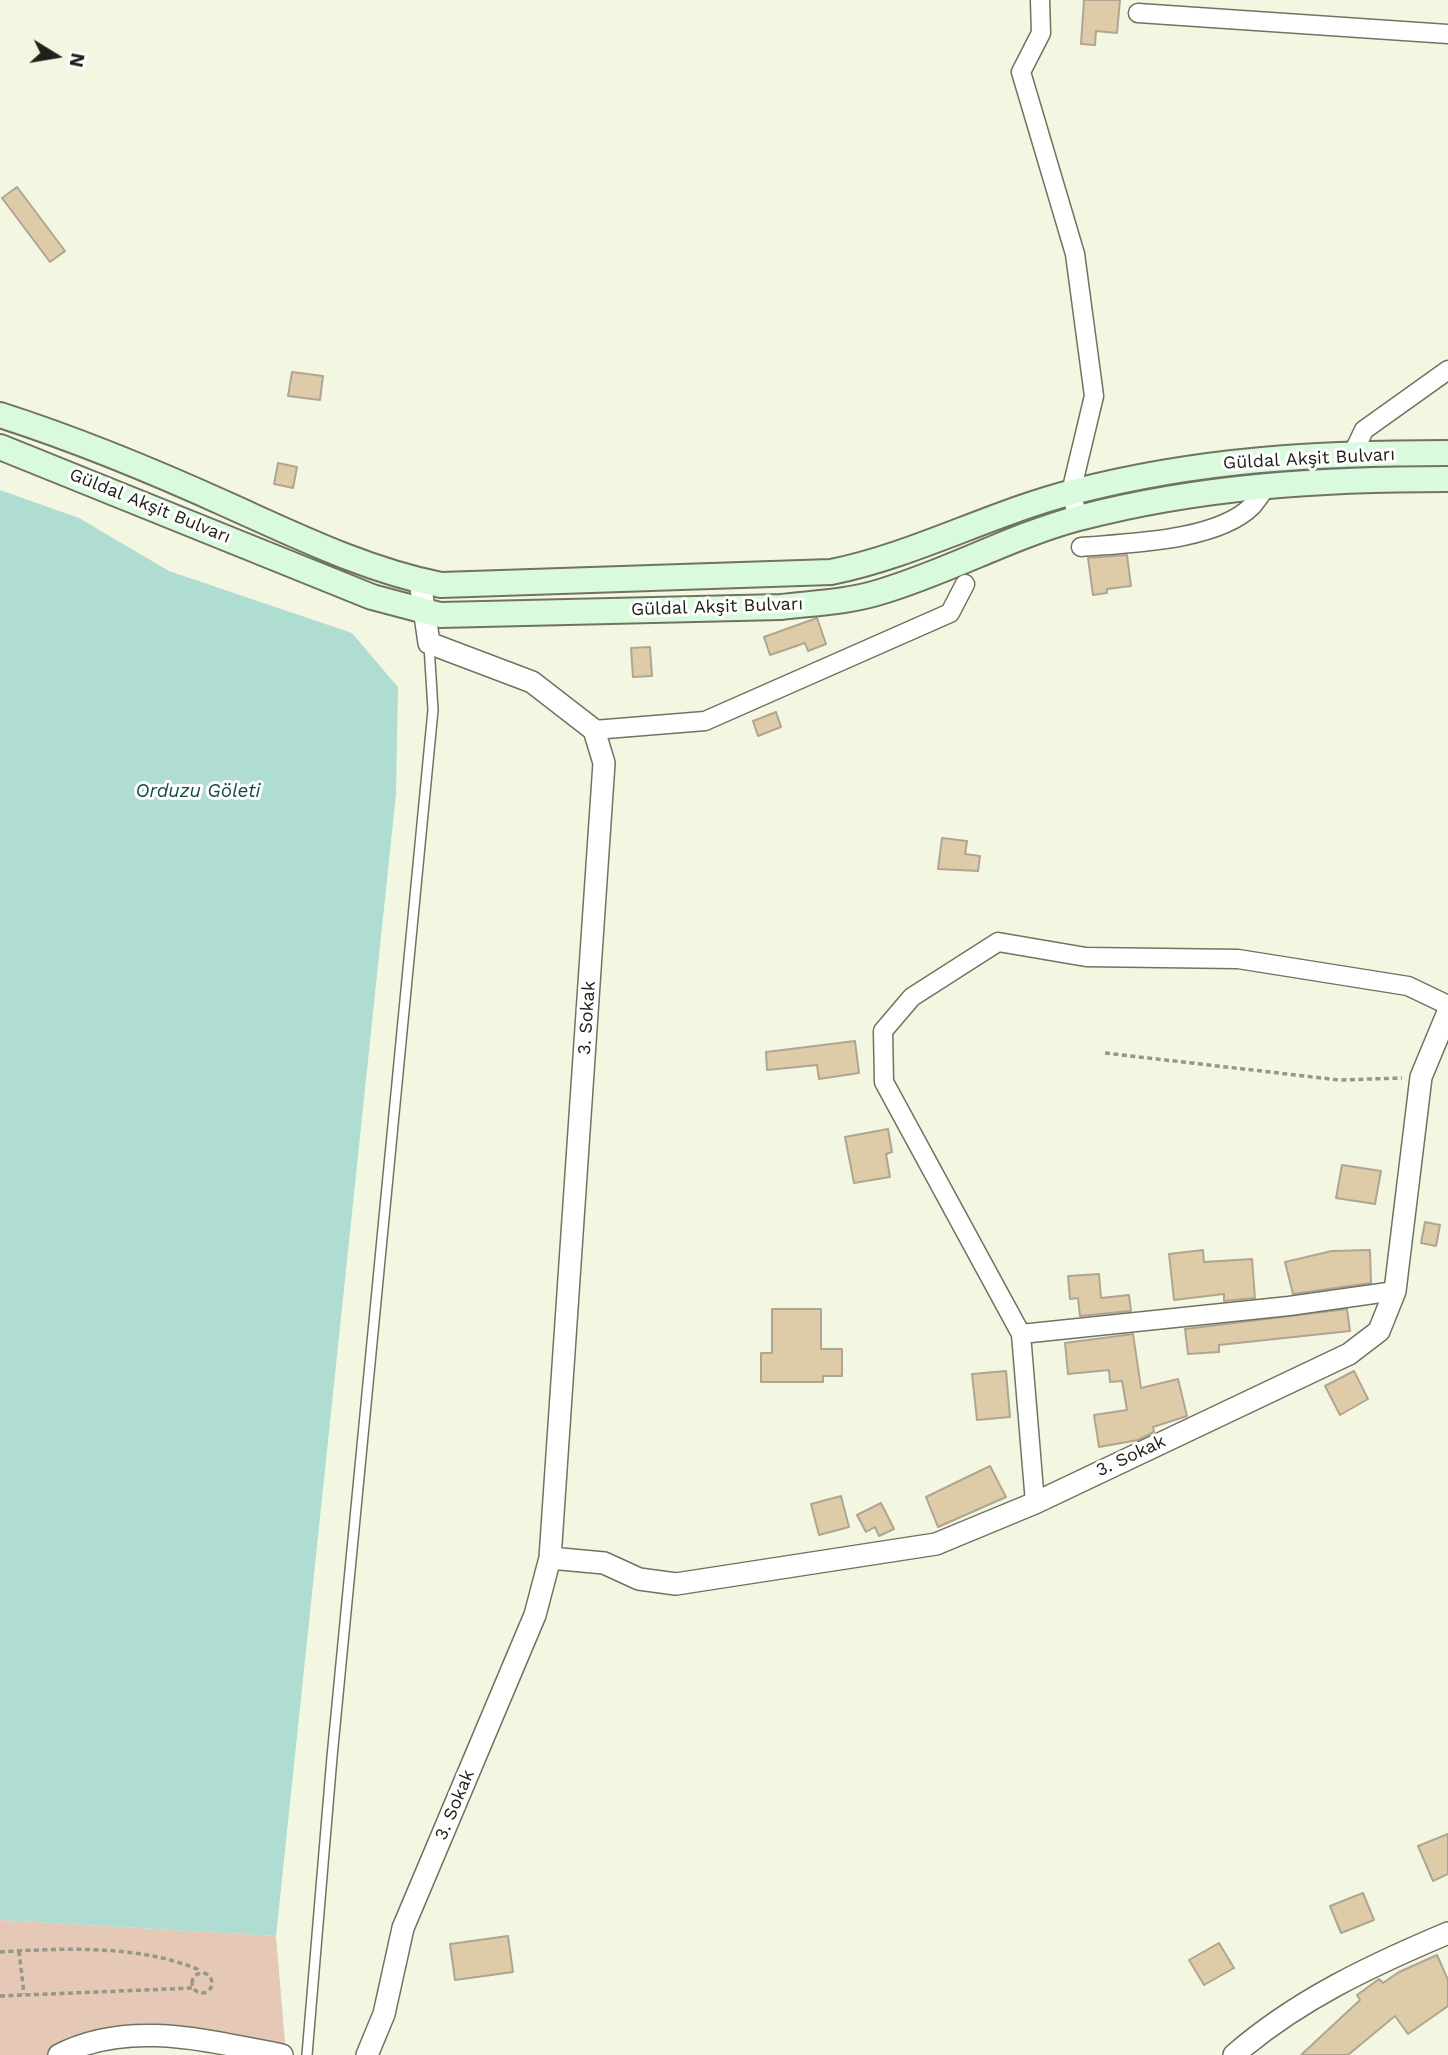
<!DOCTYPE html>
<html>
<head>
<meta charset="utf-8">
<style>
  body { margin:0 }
  #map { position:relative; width:1448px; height:2055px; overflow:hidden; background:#f3f7e1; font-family:"Work Sans",sans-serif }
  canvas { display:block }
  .north { position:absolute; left:21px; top:21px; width:70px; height:70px; -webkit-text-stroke:5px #fff; paint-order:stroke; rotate:101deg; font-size:19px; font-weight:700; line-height:28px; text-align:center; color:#20211a }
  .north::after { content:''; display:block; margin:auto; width:24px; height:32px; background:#20211a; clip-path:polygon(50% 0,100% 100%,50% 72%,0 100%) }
</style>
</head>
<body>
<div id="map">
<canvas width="1448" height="2055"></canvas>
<div class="north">N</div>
</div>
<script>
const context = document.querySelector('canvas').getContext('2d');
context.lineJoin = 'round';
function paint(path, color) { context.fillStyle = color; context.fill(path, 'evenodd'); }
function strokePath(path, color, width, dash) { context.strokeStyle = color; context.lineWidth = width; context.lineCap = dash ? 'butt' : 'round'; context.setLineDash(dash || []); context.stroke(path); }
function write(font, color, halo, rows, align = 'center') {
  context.font = font + ' "Work Sans",sans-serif'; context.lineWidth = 6; context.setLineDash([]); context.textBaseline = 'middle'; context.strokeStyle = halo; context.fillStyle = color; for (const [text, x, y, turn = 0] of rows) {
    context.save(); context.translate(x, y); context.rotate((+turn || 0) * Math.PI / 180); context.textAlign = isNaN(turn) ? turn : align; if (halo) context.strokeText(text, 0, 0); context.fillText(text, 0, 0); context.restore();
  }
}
paint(new Path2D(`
  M0,1920L276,1936L286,2055L166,2035L59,2055H0Z`), '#e5c8b6');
paint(new Path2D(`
  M0,490L79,518L169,571L352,633L398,687L396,794L276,1936L0,1920Z`), '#afddd2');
const building = new Path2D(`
  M1084,0H1120L1117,33L1096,31L1095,45L1081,44Z
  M17,187L65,251L50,262L2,198Z
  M292,372L323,376L320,400L288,396Z
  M278,463L297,467L293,488L274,484Z
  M1127,555L1131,586L1107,589V593L1093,595L1088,558Z
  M817,618L826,644L808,651L805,643L770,655L764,637Z
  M650,647L652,676L633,677L631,648Z
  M776,712L781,727L758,736L753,721Z
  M942,838L967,841L965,854L980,856L978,871L938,869Z
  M855,1041L859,1073L819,1079L817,1065L767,1070L766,1052Z
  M888,1129L892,1152L886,1154L890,1177L854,1183L845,1137Z
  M1342,1165L1381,1171L1375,1204L1336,1198Z
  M1425,1222L1440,1225L1436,1246L1421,1243Z
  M1203,1250L1204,1262L1252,1259L1255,1298L1224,1301V1294L1174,1300L1169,1254Z
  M1370,1250L1371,1283L1293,1294L1285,1262L1332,1251Z
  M1099,1274L1101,1298L1129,1295L1131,1311L1080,1316L1078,1298L1070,1299L1068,1276Z
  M772,1309H821V1349H842V1376H823V1382H761V1353H772Z
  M1347,1309L1350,1331L1219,1345V1352L1188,1354L1185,1329Z
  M1133,1334L1141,1388L1178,1379L1187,1416L1153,1427L1154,1432L1138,1440L1099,1447L1094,1415L1127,1410L1122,1381L1110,1382L1109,1370L1068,1374L1065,1343Z
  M1006,1371L1010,1417L977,1420L972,1374Z
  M1354,1371L1368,1399L1340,1415L1325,1386Z
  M990,1466L1006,1497L938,1527L926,1497Z
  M841,1496L849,1527L819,1535L811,1504Z
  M881,1503L894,1529L879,1536L875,1527L866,1532L857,1515Z
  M1448,1834V1874L1433,1881L1418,1846Z
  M1363,1893L1374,1920L1341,1933L1330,1906Z
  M508,1936L513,1972L455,1980L450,1944Z
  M1219,1943L1234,1968L1204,1985L1189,1960Z
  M1437,1955L1448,1980V2006L1408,2034L1395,2016L1348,2055H1301L1360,2000L1357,1995L1379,1979L1383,1983L1399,1972Z`);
paint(building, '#decca9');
strokePath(building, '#afa592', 2);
const service = new Path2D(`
  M307,2055L332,1757L433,710L429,645`);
const minor = new Path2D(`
  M1040,0L1041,33L1021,72L1075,254L1094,396L1071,492L1078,518
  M1138,13L1448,34
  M1353,453L1364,430L1448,370
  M1081,547C1129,543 1217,541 1252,506C1258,499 1263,491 1268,484
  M594,730L705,721L950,613L965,584
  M1021,1334L1289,1306L1395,1291
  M1035,1503L1021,1334L884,1082L883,1031L912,997L998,942L1086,957L1238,959L1408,986L1448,1005`);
const tertiary = new Path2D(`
  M550,1558L604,1563L639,1579L676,1584L936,1544L1035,1503L1349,1354L1379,1331L1395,1291L1421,1077L1448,1012
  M59,2055C129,2019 208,2041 282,2055
  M367,2055L384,2014L403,1928L535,1615L550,1558L604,763L594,730L532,682L429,643L420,581
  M1234,2055C1297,2000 1372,1965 1448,1933`);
const secondary = new Path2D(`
  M0,415C78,440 153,471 228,505C297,536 366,570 441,585L831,572C915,555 991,513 1073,492C1200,459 1318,453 1448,453
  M0,447L372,597L440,615L781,607C814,603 848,602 880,592C948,572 1011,536 1079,518C1201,486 1323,479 1448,479`);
strokePath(service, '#707360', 12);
strokePath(minor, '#707360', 21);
strokePath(tertiary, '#707360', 24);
strokePath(secondary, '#707360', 28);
strokePath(new Path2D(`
  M1105,1053L1339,1080L1402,1078
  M19,1951L24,1994
  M0,1952C63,1948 139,1945 197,1969L199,1974
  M192 1983a10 10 0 1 1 20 0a10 10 0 1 1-20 0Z
  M0,1996L193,1988`), '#959788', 3.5, [5, 3.5]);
strokePath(service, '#fff', 9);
strokePath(minor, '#fff', 18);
strokePath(tertiary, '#fff', 21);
strokePath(secondary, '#dafade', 24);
write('18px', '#20211a', '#fff', [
  ["Güldal Akşit Bulvarı",1309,459,-3],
  ["Güldal Akşit Bulvarı",150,506,22],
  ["Güldal Akşit Bulvarı",717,607,-2],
  ["3. Sokak",587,1018,-86],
  ["3. Sokak",1131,1456,-25],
  ["3. Sokak",455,1805,-67]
]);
write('italic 19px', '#0d4e43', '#fff', [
  ["Orduzu Göleti",198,791]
]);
</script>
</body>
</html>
